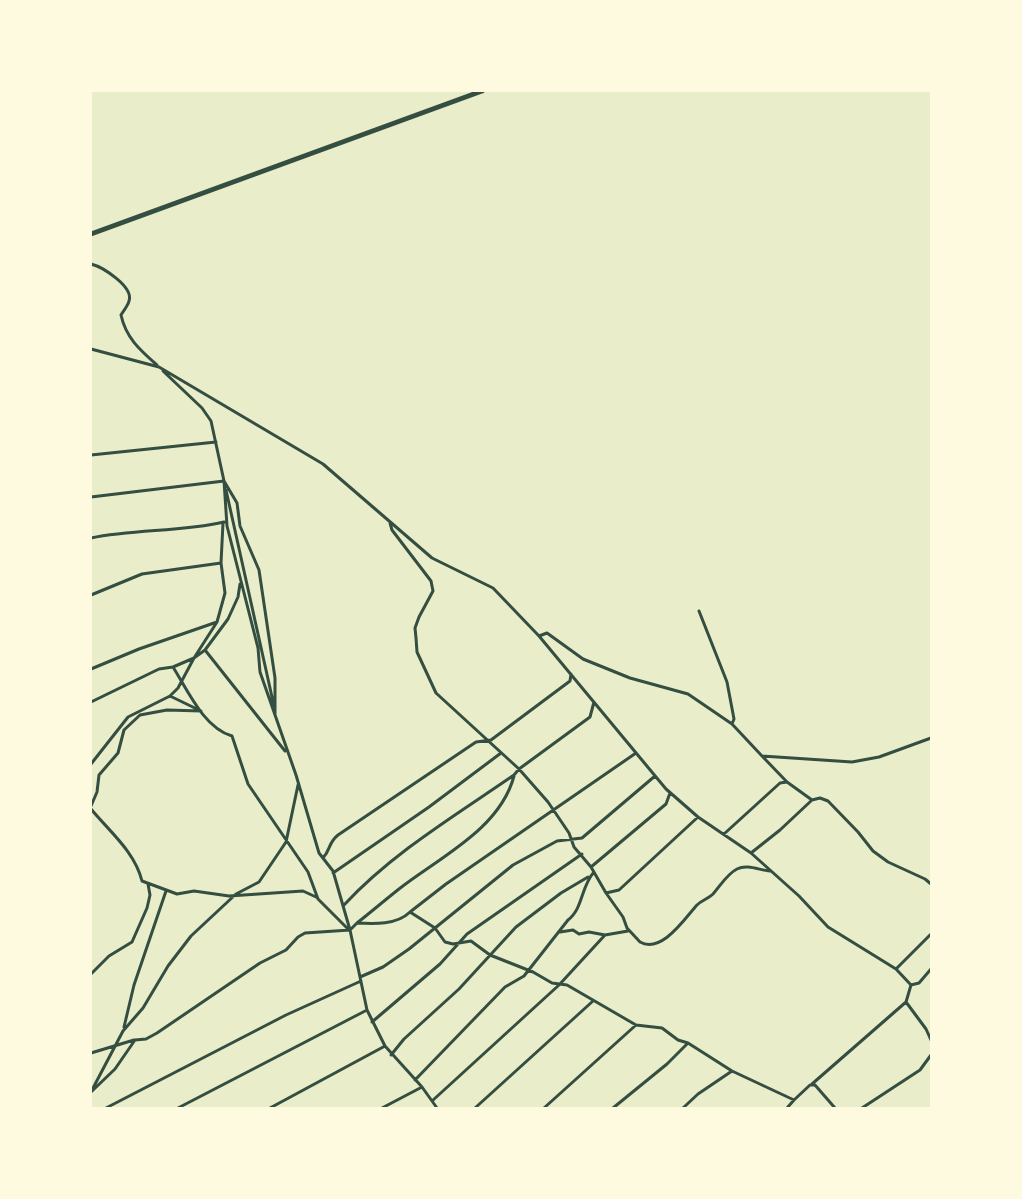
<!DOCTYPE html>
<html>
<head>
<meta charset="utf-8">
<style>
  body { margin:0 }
  #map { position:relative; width:1022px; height:1199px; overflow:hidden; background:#e9edc9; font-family:Rubik,sans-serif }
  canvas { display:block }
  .frame { position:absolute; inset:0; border:92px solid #fefae0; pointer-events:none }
</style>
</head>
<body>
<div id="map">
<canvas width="1022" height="1199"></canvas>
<div class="frame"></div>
</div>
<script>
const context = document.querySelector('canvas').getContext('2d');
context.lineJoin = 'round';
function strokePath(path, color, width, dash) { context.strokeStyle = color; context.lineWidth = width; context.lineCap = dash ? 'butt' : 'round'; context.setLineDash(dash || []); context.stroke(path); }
strokePath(new Path2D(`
  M91,264C103,267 134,287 129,301C128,306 123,311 121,315C126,338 140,350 157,365
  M91,349L159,367L323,464L432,558L493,588L539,636L666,789L698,817L751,853L799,896L828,927L896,969L911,985L919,983L931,969
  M163,371L202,408L211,421L224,481L227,526L258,648L260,672L296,775L319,853L333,871L350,930L367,1010L385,1046L422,1087L437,1108
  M91,455L216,442
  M226,490L274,706
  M91,497L224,481L237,503L240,526L259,570L275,678V715
  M390,523L392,530L431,581L433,591L419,617L415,628L416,638L417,652L436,693L519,769L548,802L569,833L574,847L591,867L606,893L623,917L627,928L640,942C662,954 685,918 697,905C702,900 708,899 713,894C720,886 727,874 737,869C747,864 759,870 770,871
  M91,538C135,529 181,532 224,522
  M91,595L142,574L221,563
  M699,611L727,682L734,719L732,724
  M539,636L547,633L583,659L630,678L688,694L732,724L762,756L852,762L879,757L931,738
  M205,650L285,751
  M173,667C188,691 204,728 232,736L248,784L308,872L318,899L349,930
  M91,669L139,649L217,622
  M170,696L201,711
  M91,702L159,669L173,667L194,658L217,622L225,593L221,563L223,523
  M762,756L787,782
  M91,764L128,717L170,696L178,688L194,658L205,650L228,619L238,597L240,584
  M91,806L97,792L99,775L118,753L124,730L140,715L167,710L201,711
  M91,809C110,832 135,852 142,881L177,894L194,891L229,896L303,891L316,897
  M724,834L780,783L787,782L812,800
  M751,853L780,830L812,800L820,798L828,801L858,832L873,851L888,862L925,879L931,884
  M323,858C331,849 328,843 338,835L476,742L491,740L570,681L571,674
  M591,867L666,804L670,793
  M333,873L429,807L501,753
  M606,893L619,890L698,817
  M344,905C392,853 456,815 514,775L519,769L590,717L594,702
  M410,912L446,884L636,753
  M357,923C371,912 385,900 399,889C440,857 500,829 514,776
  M560,932L573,930L579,934L589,932L605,935L628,931
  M896,969L931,934
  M91,974L109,956L132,942L147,908L150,895L148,884
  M360,977L383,967L409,949L513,865L557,841L582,838L655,776
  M911,985L906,1002L926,1029L931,1040
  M372,1022L440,964L467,934L582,854
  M124,1027L134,985L166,891
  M91,1053L134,1040
  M391,1055L404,1039L459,989L516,927L561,893L588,877
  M415,1080L505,987L524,976L568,920C583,909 581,886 594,872
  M812,1084L906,1002
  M92,1090L123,1031L143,1008L168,966L191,936L236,894L259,882L286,842L298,785
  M91,1092L115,1069L135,1040L146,1039L157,1033L260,963L286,950L298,937L305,933L350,930L357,923C374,924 397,925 410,912L435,928L445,942L453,944L471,941L490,955L533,972L552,983L567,985L636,1025L662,1028L678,1040L688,1043L732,1071L794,1100L810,1085H815L835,1108
  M432,1101L559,985L605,935
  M106,1108L286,1015L361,981
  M178,1108L367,1010
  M270,1108L385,1046
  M382,1108L422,1087
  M475,1108L593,1001
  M544,1108L636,1025
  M613,1108L667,1064L688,1043
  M683,1108L698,1094L732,1071
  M787,1108L794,1100
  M862,1108L920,1070L931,1055`), '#344e41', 3);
strokePath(new Path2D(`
  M91,234L482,91`), '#344e41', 5);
</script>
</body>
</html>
